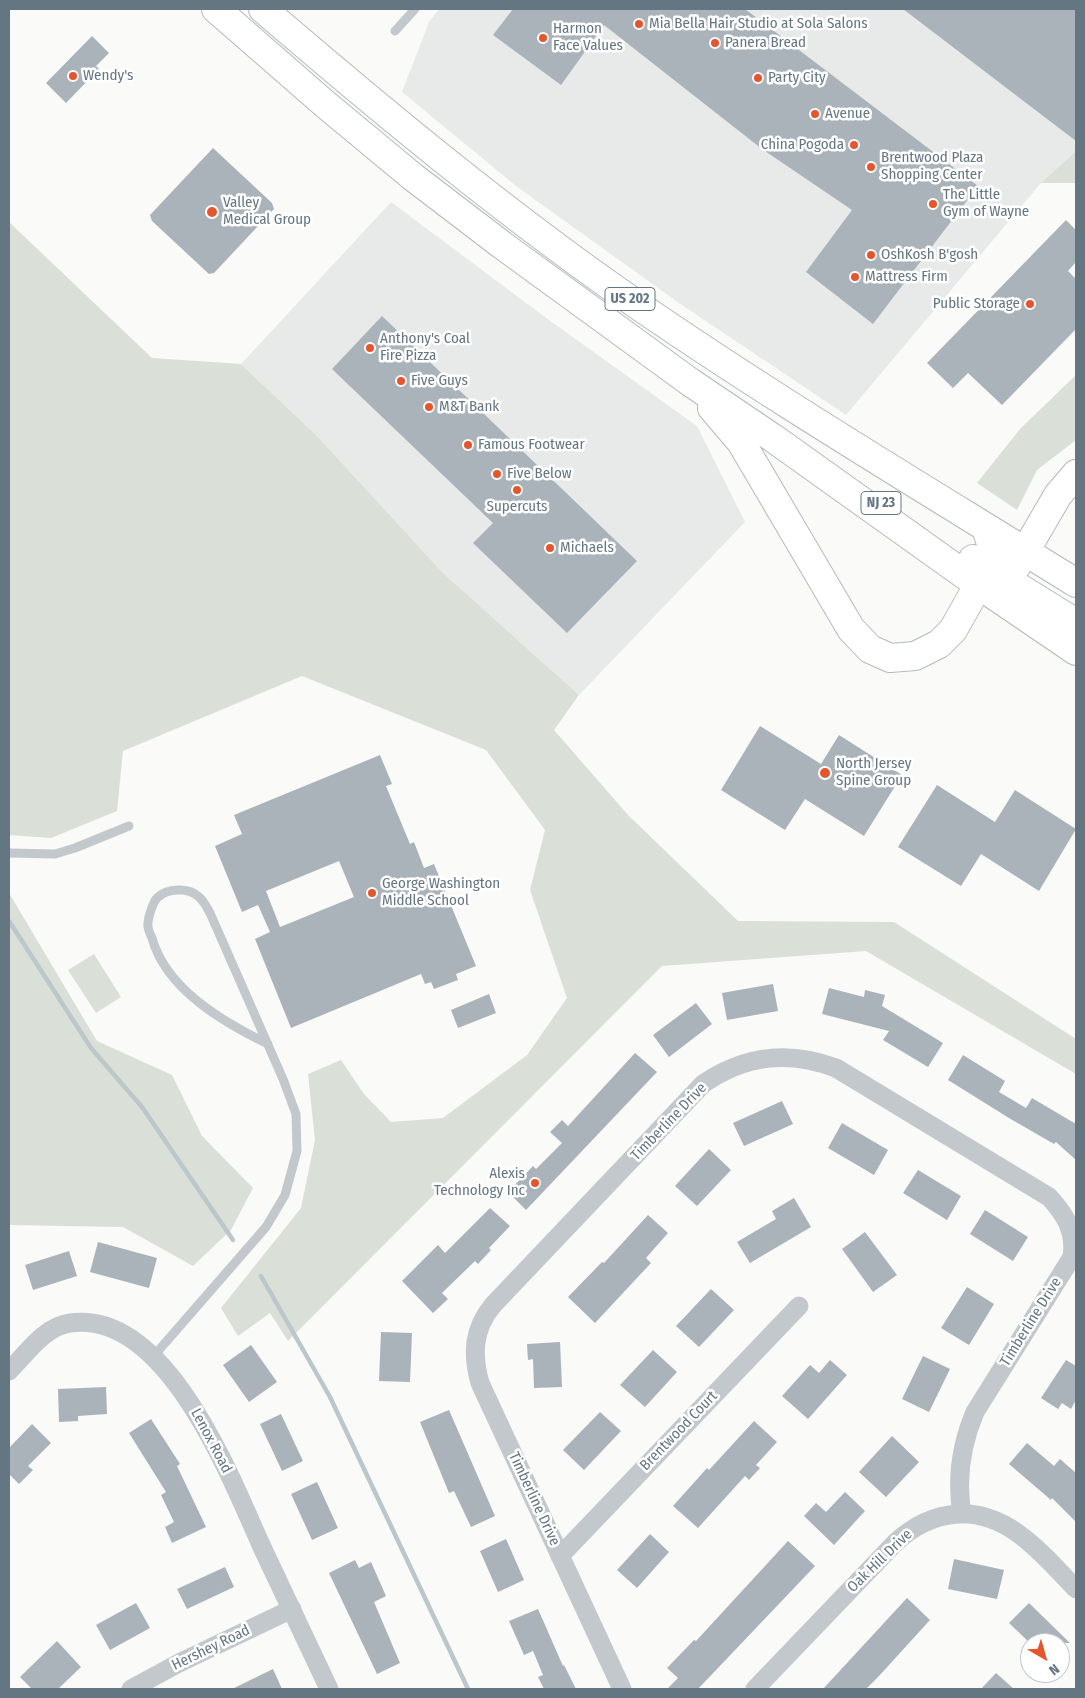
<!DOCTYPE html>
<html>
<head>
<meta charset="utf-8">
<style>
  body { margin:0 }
  #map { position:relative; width:1085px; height:1698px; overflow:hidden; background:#fafaf8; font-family:"Fira Sans Condensed",sans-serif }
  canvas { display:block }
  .frame { position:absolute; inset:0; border:10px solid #657683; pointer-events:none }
  .north { position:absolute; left:1020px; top:1633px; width:50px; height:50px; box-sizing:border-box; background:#fff; border:1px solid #c1c8cd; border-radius:50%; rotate:142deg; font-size:14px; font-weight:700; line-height:20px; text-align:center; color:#657683 }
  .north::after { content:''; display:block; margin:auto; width:18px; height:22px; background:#e4572e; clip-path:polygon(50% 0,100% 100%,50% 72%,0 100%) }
</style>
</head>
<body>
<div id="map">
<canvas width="1085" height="1698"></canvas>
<div class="frame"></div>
<div class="north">N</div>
</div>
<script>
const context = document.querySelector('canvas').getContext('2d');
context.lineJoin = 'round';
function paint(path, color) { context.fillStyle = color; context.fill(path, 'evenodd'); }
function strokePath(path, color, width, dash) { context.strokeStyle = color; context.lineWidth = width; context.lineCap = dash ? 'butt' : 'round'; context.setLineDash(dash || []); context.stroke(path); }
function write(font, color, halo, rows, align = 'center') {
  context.font = font + ' "Fira Sans Condensed",sans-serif'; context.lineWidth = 5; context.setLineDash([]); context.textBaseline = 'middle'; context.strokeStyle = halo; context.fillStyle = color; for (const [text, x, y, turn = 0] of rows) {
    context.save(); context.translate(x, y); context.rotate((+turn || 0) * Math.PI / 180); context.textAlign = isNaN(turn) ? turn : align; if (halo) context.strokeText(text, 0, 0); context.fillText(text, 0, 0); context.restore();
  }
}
paint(new Path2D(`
  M439,9H1076V151L1041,183L846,415L679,303L516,186L402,92L429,22Z
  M391,202L549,320L697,426L745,522L579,695L443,573L317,436L241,364Z`), '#e8e9e9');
paint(new Path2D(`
  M1076,151V183H1041Z
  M9,222L152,358L241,364L317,436L443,573L579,695L554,730L628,815L738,921L894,922L1076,1039V1074L866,951L662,966L288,1341L270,1313L238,1336L221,1308L301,1208L315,1140L308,1074L341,1060L364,1094L391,1122L443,1118L527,1055L567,998L530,890L545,830L486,750L302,676L123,751L117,811L51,838L9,835Z
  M1076,375V440L1037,470L1017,510L977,483L1020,429Z
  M9,893L97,1041L172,1075L202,1136L253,1188L231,1230L193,1266L123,1227L9,1225Z
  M94,954L121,997L96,1013L68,970Z`), '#dadfd7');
strokePath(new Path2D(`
  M9,921L91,1048L142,1107L233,1240
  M261,1276L330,1397L468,1689`), '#bbc7cb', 4.5);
paint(new Path2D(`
  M513,9H745L978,186L873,324L806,272L852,210L762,149L604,25L561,85L493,35Z
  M903,9H1076V141Z
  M92,36L109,53L96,66L99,69L66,103L46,83Z
  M213,148L272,203L274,209L214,273L209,274L152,221L150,215Z
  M1066,220L1076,230V262L1068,271L1076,279V329L1002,405L968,373L953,388L927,363Z
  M382,316L637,561L567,633L473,543L493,523L332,369Z
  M760,726L821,764L839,735L902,775L864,836L805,799L785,830L721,790Z
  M380,755L392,784L386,786L410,844L414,842L424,868L434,864L476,966L456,974L458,980L434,989L431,982L425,984L421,974L291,1028L255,939L270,932L258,905L242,912L215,846L242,834L234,815ZM339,861L354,897L280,927L266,891Z
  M937,785L995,822L1015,790L1076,829L1039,891L981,854L961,886L898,847Z
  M773,984L778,1011L727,1020L722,993Z
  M829,988L864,997L865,990L885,995L882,1006L943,1043L928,1067L883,1040L889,1031L822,1014Z
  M489,994L496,1013L458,1028L451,1010Z
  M696,1003L712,1024L669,1057L653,1035Z
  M635,1053L657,1072L526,1210L508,1192L533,1166L536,1169L562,1143L550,1132L562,1120L568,1126Z
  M963,1055L1005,1081L999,1092L1026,1108L1032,1098L1076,1124V1160L1056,1142L1054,1144L1009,1118L948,1080Z
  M782,1101L793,1124L744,1146L733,1123Z
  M842,1123L888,1150L874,1175L828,1148Z
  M709,1149L731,1170L697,1206L675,1186Z
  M918,1170L961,1196L947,1220L903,1193Z
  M794,1198L811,1227L750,1263L737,1242L776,1219L772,1211Z
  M490,1208L510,1226L489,1248L491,1250L478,1264L475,1261L442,1293L448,1299L433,1313L402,1281L438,1245L445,1253Z
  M985,1210L1028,1237L1013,1261L970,1234Z
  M648,1215L668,1233L646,1258L651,1263L595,1323L568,1297L602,1262L604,1263Z
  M865,1232L897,1275L873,1292L842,1249Z
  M98,1242L157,1258L149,1288L90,1272Z
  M69,1251L77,1276L33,1290L25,1265Z
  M967,1287L994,1304L969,1345L941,1328Z
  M711,1289L734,1310L699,1347L676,1326Z
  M381,1332L412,1333L410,1382L379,1381Z
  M560,1342L562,1387L534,1388L533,1359L528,1360L527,1344Z
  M251,1345L277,1382L249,1402L223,1365Z
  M653,1350L677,1372L645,1407L620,1385Z
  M923,1356L950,1369L929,1412L902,1399Z
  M830,1360L847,1375L808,1419L782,1396L810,1365L819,1373Z
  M1066,1360L1076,1366V1400L1071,1409L1062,1403L1058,1409L1041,1398Z
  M106,1387L107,1414L78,1416V1421L59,1422L58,1389Z
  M449,1410L495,1516L471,1527L454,1491L449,1493L420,1422Z
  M600,1412L621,1431L584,1470L563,1450Z
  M281,1414L303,1461L282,1471L260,1424Z
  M151,1419L180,1464L177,1466L206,1527L172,1543L165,1527L174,1522L161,1495L166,1492L129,1433Z
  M754,1421L777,1442L756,1465L760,1468L749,1480L745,1476L698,1528L673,1506L707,1468L709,1470Z
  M32,1424L51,1443L28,1466L33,1470L19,1484L9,1474V1448Z
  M892,1436L919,1462L886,1497L859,1472Z
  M1027,1443L1054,1466L1060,1459L1076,1473V1522L1052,1498L1051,1500L1009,1464Z
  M317,1482L338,1528L312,1540L291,1494Z
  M845,1492L865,1511L834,1545L804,1516L816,1503L826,1512Z
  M650,1534L669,1552L637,1588L617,1570Z
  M506,1539L524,1580L498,1592L480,1551Z
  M788,1541L815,1566L698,1689H667L678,1678L667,1668L694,1640L696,1641Z
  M954,1559L1004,1570L997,1599L948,1589Z
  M355,1560L359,1568L371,1562L386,1596L374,1602L400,1663L377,1674L329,1573Z
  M225,1567L234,1587L187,1609L177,1589Z
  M907,1598L930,1620L879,1676L866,1689H823Z
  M136,1603L150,1628L110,1650L96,1625Z
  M1029,1603L1070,1643H1030L1009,1623Z
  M538,1609L563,1666L564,1665L576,1689H544L538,1677L543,1675L533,1651L524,1655L509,1621Z
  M57,1641L81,1667L58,1689H32L20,1677Z
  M273,1669L282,1689H232Z
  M996,1673L1014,1689H981Z`), '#aab3b9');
const trunk = new Path2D(`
  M216,9L325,104L413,177L502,245L690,382L773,438L979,585L1076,651
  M263,9C377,107 493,203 616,290C765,394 922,487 1076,583
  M712,408L741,442L851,629L870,649L890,658L915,656L939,644L953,630L988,568L993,550L986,528
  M973,559L1076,623
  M1016,567L1058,495L1076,474`);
strokePath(trunk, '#b4b9bd', 30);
strokePath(new Path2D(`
  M395,31L415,9
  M9,853L55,854L75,848L129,826
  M152,1358L266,1227L285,1195L297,1151L296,1114L283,1079L210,913C207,908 204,901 199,897C189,887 167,888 157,898C153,902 148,918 148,923C147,928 150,934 152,938C166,989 223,1022 268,1044`), '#c3c8cc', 9);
strokePath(new Path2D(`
  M9,1371C26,1354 45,1326 70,1323C166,1309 230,1476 261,1545C284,1593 306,1641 329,1689
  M560,1556L799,1306
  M131,1689L179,1663L292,1609
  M622,1689L480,1383C472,1354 473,1329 493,1305L703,1084C745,1055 788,1050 836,1068L1049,1197C1065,1214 1076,1232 1072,1257L975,1412C961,1445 956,1478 962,1514
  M755,1689L895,1543C913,1526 932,1516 957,1514C1009,1511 1043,1555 1076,1589`), '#c3c8cc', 19);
strokePath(trunk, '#fff', 28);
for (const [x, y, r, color] of [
  [639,24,5,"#e4572e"],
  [543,38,5,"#e4572e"],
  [715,43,5,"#e4572e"],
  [73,76,5,"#e4572e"],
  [758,78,5,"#e4572e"],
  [815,114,5,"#e4572e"],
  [854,145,5,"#e4572e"],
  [871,167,5,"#e4572e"],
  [933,204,5,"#e4572e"],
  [212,212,6,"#e4572e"],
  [871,255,5,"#e4572e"],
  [855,277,5,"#e4572e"],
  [1030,304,5,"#e4572e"],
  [370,348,5,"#e4572e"],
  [401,381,5,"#e4572e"],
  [429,407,5,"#e4572e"],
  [468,445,5,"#e4572e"],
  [497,474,5,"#e4572e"],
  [517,490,5,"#e4572e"],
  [550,548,5,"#e4572e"],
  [825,773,6,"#e4572e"],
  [372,893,5,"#e4572e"],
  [535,1183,5,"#e4572e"]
]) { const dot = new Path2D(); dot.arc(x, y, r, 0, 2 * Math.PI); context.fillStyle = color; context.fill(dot); strokePath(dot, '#fff', 2); }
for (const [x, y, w] of [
  [630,299,50],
  [881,503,40]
]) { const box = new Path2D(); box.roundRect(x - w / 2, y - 11.5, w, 23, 4); context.fillStyle = '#fff'; context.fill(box); strokePath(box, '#657683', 1); }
write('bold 14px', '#657683', null, [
  ["US 202",630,299],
  ["NJ 23",881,503]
]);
write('15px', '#657683', '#fff', [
  ["Mia Bella Hair Studio at Sola Salons",649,24],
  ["Harmon",553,29],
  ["Face Values",553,46],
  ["Panera Bread",725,43],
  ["Wendy's",83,76],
  ["Party City",768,78],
  ["Avenue",825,114],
  ["China Pogoda",844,145,"right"],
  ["Brentwood Plaza",881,158],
  ["Shopping Center",881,175],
  ["The Little",943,195],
  ["Gym of Wayne",943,212],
  ["Valley",223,203],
  ["Medical Group",223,220],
  ["OshKosh B'gosh",881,255],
  ["Mattress Firm",865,277],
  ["Public Storage",1020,304,"right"],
  ["Anthony's Coal",380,339],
  ["Fire Pizza",380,356],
  ["Five Guys",411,381],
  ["M&T Bank",439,407],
  ["Famous Footwear",478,445],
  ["Five Below",507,474],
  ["Supercuts",517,507,"center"],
  ["Michaels",560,548],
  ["North Jersey",836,764],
  ["Spine Group",836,781],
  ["George Washington",382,884],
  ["Middle School",382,901],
  ["Alexis",525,1174,"right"],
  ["Technology Inc",525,1191,"right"]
], 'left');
write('15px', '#657683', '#fff', [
  ["Timberline Drive",669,1122,-46],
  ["Timberline Drive",1031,1322,-58],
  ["Brentwood Court",679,1431,-46],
  ["Lenox Road",211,1441,62],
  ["Timberline Drive",534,1499,65],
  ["Oak Hill Drive",880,1561,-44],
  ["Hershey Road",211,1648,-26]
]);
</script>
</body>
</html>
